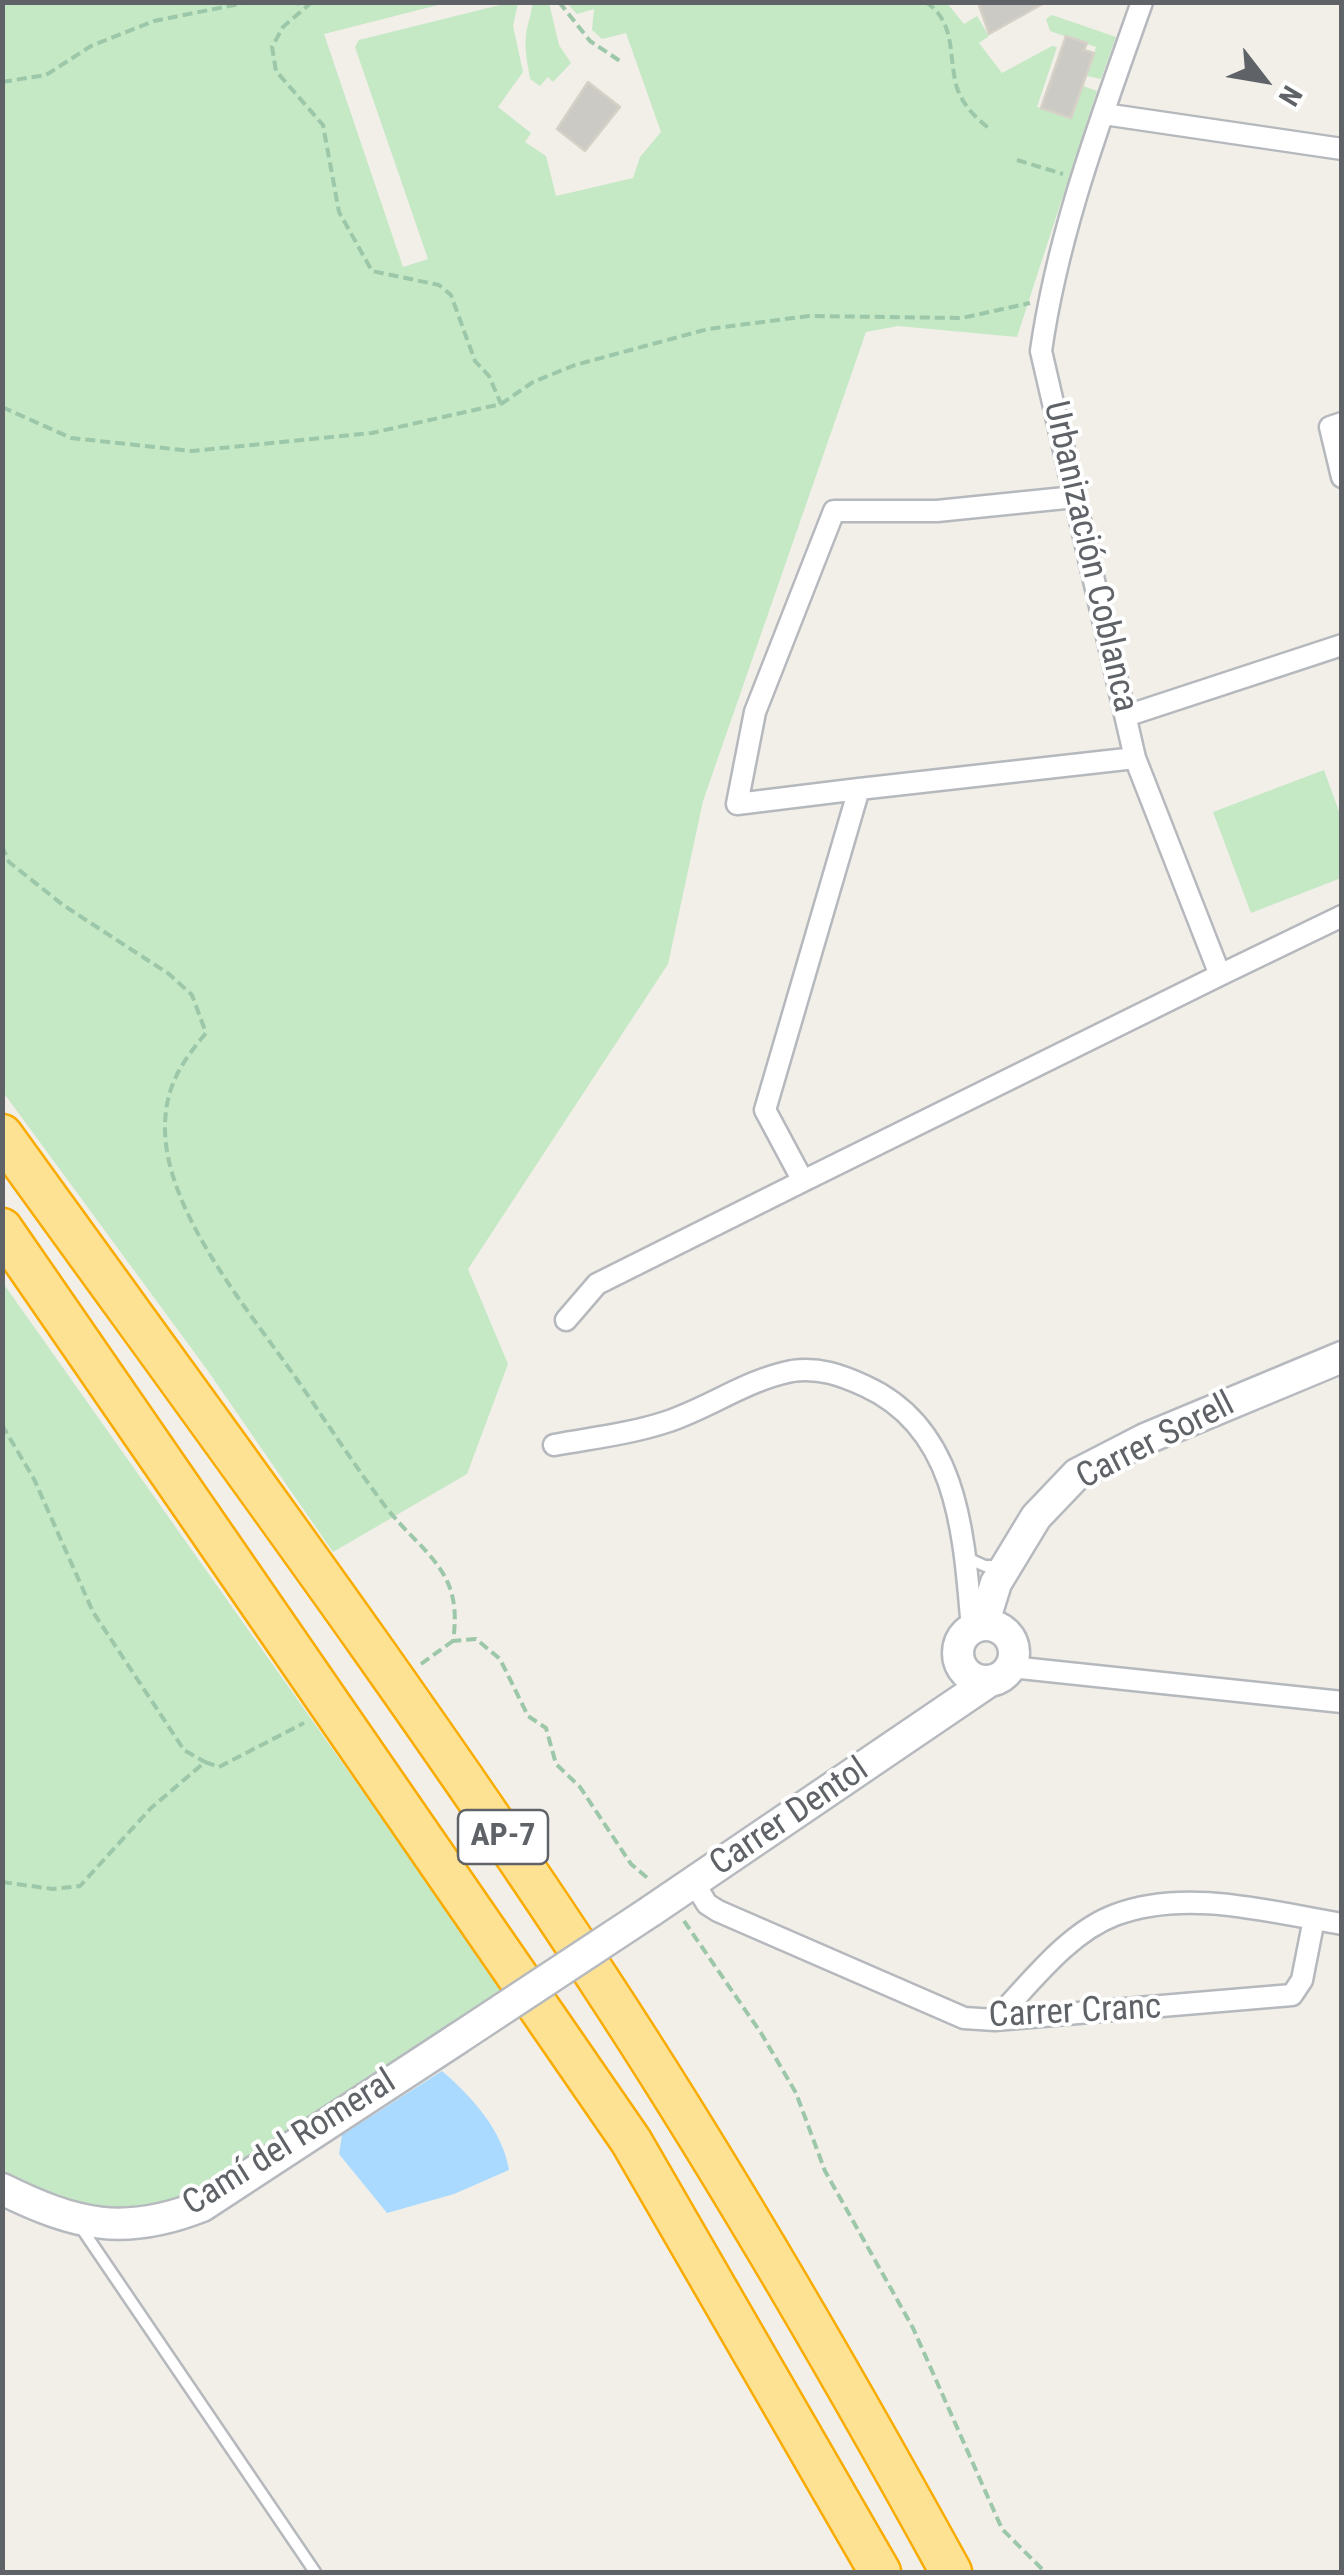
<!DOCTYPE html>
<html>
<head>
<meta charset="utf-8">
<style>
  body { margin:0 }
  #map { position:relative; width:1344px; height:2575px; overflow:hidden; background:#f1efe8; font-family:"Roboto Condensed",sans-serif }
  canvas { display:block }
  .frame { position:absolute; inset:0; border:5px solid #5f6368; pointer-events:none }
  .north { position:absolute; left:1214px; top:30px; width:100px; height:100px; -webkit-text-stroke:8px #fff; paint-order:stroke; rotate:121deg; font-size:28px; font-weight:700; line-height:40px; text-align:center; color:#5f6368 }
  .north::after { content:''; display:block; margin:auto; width:35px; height:45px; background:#5f6368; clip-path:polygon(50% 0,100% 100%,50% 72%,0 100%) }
</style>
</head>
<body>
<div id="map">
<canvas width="1344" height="2575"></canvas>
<div class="frame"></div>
<div class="north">N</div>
</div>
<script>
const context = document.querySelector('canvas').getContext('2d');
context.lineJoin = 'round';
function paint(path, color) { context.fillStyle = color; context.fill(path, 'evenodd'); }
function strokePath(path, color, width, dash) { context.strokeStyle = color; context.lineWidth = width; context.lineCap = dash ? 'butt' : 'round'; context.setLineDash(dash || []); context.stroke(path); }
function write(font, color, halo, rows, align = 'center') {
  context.font = font + ' "Roboto Condensed",sans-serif'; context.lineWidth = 8; context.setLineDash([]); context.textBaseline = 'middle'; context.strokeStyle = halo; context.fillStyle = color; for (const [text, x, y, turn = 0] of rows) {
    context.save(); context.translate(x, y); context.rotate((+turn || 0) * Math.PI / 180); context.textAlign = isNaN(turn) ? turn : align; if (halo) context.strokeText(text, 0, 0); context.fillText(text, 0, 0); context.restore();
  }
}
paint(new Path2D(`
  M2,3H446L324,34L403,267L428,259L355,47L359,40L508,3H518L513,26L523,72L498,107L531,133L525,142L546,156L556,196L633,178L640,157L661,132L626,33L602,39L592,30L594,9L577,14L567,3H947L964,24L977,16L989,36L979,43L1002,73L1052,46L1057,47L1037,107L1071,118L1083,86L1097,91L1017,337L898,326L866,332L703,801L668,964L468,1269L508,1364L467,1474L333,1552L208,1371L3,1092Z
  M532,3H549L559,45L571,63L553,82L548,77L540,86L530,79C528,65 524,49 526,36C527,23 532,16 532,3Z
  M1052,15L1116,37L1101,79L1087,76L1096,47L1050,31L1046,19Z
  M1324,770L1341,817V878L1251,913L1213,812Z
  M3,1283L505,1993L213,2187L158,2211L104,2213L59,2203L3,2176Z`), '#c5e8c5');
paint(new Path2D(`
  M442,2071C473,2098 502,2130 509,2170L454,2194L387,2213L339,2154L342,2135Z`), '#aadaff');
const building = new Path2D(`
  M978,2H1046L989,34Z
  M1066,36L1087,43L1084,50L1094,53L1071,118L1041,108Z
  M588,82L620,107L585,151L557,129Z`);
paint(building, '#cccac5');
strokePath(building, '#d6d1c6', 2.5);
const lane = new Path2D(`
  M965,1557L985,1566H1000
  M80,2226L315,2572`);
const street = new Path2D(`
  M1142,2C1102,116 1058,231 1041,351L1135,758L1220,975L1342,916
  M1104,114L1342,149
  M1342,423L1330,427L1342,477
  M1126,716L1342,645
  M1135,758L859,789L765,1110L803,1181L1220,975
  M859,789L737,804L755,712L834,511H937L1075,497
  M566,1320L597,1284L803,1181
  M554,1445C591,1438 630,1434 666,1422C709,1408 746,1380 792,1371C819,1367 841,1375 865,1386C960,1429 964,1538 972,1629
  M1011,1667L1342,1702
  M694,1883L707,1904L718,1911L964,2018L995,2020L1292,1995L1302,1980L1314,1919
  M995,2020C1029,1985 1067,1933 1115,1915C1186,1888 1270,1912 1342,1924`);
const secondary = new Path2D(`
  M958 1653a28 28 0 1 1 56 0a28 28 0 1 1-56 0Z
  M983,1625L996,1583L1036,1517L1077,1474L1145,1439L1342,1357
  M651,1911L988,1682
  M2,2189C75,2225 124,2237 202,2206L457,2039`);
const highway = new Path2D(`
  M2,1135C203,1414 409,1690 597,1977C724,2170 840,2370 951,2572
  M2,1229L631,2141L880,2572`);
strokePath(lane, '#b5b8bc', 15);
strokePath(street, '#b5b8bc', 25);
strokePath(secondary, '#b6babf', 35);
strokePath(highway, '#f9ab00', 45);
strokePath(new Path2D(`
  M290,2L307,5
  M312,2L283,27L272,47L276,71L323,125L339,212L372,271L439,285L451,295L475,361L489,376L501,404
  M559,2L590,41L620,61
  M926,2C957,23 948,58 957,88C964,107 976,118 991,130
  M2,82L46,75L91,46L154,21L249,2
  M1017,160L1063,174
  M2,407L71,438L192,451L372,433L501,404L533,382L575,365L708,329L809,316L962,318L1030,303
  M2,846L9,862L63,905L169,974L192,995L206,1033C181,1063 165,1087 165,1128C165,1213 251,1313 298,1381C327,1423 355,1466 385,1506C423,1555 464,1569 453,1641L476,1639L500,1659L528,1716L546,1728L556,1764L580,1787L631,1864L650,1880
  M2,1425L34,1479L93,1612L184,1750L205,1762
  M421,1664L453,1641
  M2,1882L53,1889L80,1886L151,1808L205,1762L219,1767L304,1723
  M684,1921L761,2033L796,2093L825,2171L913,2328L1002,2529L1045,2572`), '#9cc7a9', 4, [10, 5]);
strokePath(lane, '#fff', 10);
strokePath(street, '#fff', 20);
strokePath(secondary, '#fff', 30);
strokePath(highway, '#fde293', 40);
const secondaryBridge = new Path2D(`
  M457,2039L651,1911`);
strokePath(secondaryBridge, '#b6babf', 35, []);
strokePath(secondaryBridge, '#fff', 30);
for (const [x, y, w] of [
  [503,1837,90]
]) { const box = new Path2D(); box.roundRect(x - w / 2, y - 27, w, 54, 8); context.fillStyle = '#fff'; context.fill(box); strokePath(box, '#5f6368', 2.5); }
write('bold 32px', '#5f6368', null, [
  ["AP-7",503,1837]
]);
write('35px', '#5f6368', '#fff', [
  ["Urbanización Coblanca",1089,557,77],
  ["Carrer Sorell",1156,1442,-27],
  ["Carrer Dentol",790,1818,-34],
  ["Carrer Cranc",1075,2013,-3],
  ["Camí del Romeral",290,2144,-32]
]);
</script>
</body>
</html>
